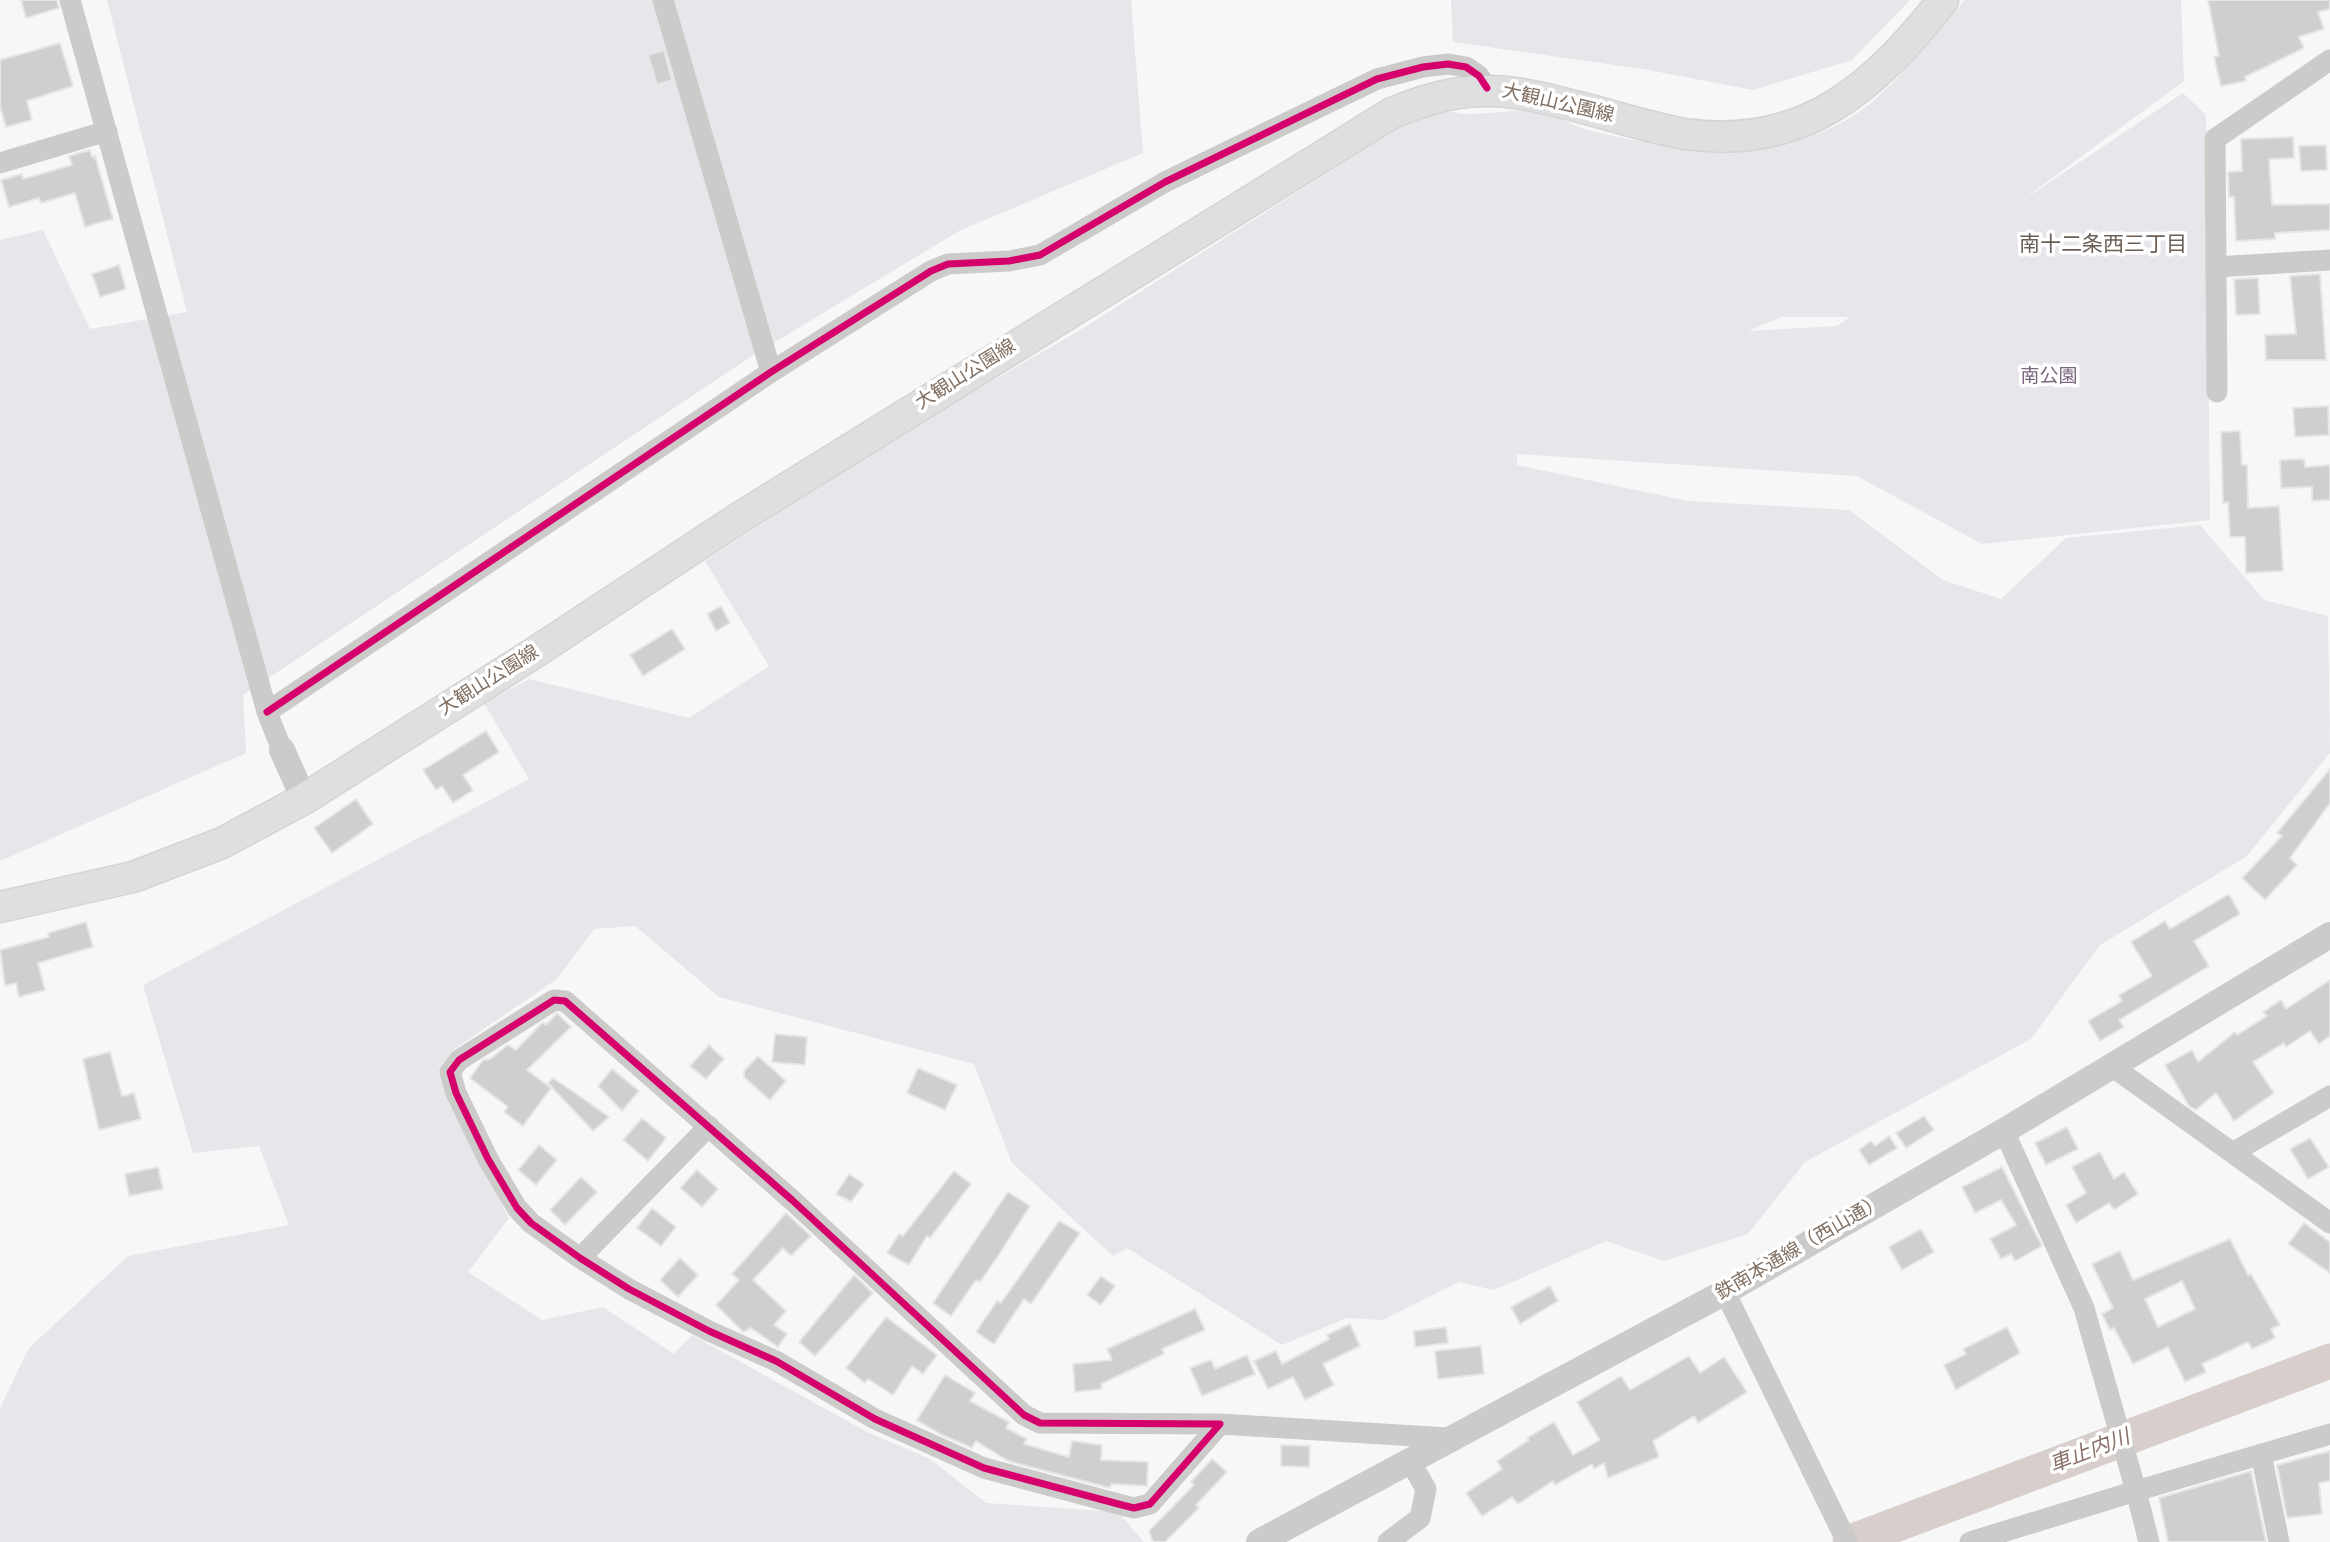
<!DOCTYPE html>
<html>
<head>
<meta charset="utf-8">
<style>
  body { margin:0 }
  canvas { display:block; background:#f7f7f8 }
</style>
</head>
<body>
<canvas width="2330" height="1542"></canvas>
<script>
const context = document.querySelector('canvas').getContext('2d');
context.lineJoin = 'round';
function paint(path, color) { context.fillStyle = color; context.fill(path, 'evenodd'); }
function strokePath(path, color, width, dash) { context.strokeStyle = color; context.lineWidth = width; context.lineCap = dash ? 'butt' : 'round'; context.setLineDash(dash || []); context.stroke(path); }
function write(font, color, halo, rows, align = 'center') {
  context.font = font + ' "DejaVu Sans","Noto Sans JP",sans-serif'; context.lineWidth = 7; context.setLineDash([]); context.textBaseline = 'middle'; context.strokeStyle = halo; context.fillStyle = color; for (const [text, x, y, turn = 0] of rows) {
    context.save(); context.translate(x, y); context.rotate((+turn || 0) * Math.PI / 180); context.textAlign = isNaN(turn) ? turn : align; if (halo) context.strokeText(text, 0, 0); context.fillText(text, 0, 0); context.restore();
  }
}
paint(new Path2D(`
  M107,0H1131L1143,153L959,231L752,356L243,695L246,753L0,861V240L43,230L90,329L187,312Z
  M1451,0H1910L1852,60L1753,90L1643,69L1453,42Z
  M1965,0H2181L2184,81L2017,204L2183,93L2206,115L2210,520L1982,544L1857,476L1517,454V465L1688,501L1849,510L1943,580L2001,599L2066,538L2200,525L2264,600L2328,616L2330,753L2247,856L2100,945L2031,1039L1805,1162L1748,1234L1664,1261L1606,1241L1494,1290L1459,1282L1383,1320L1347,1318L1282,1345L1127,1248L1113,1256L1012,1163L974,1064L719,997L635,926L594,929L557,979L453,1050L442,1064L447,1095L509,1218L468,1272L542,1320L603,1307L674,1354L692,1335L867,1432L930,1459L986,1503L1118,1512L1144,1542H0V1408L29,1348L128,1256L289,1225L259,1146L193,1153L143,985L529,779L484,703L529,679L689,718L769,666L705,561L874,449L1077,332L1403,125C1414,121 1426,115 1438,112C1446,110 1455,113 1464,114C1492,115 1521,107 1548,114C1562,118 1574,126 1588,130C1679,153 1805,167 1880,95C1911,66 1937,32 1965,0ZM1782,317H1850L1837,326L1748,331Z`), '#e8e5eb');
strokePath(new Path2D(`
  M1850,1542L2330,1361`), '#d8cfcd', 35);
const building = new Path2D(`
  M21,0H57L59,8L26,18Z
  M2208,0H2330V9L2318,12L2324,29L2299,37L2304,48L2245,77L2246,81L2221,86L2214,57L2219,56Z
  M60,43L73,86L27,101L32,120L6,127L0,106V60Z
  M664,50L672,80L657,85L648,55Z
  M2293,137L2294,158L2269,159L2272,205L2330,204V230L2275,233V239L2236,241L2234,197H2229L2228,172L2242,171L2241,139Z
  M2326,145L2327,170L2301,171L2299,146Z
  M90,150L92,157L95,156L113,219L85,227L75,193L41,203L39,198L9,207L1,180L22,174L23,179L72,165L69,156Z
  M119,265L126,289L100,297L92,274Z
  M2320,274L2326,360H2266L2265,335L2296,334L2290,276Z
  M2258,278L2260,314L2236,315L2234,279Z
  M2328,406L2329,435L2295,437L2293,408Z
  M2240,431L2242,465H2247L2248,508L2279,506L2283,571L2246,573L2245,537H2230L2228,502L2223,503L2221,432Z
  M2304,459L2305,467L2330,465V500L2312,501V487L2281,488L2280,460Z
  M721,606L730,623L716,631L707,614Z
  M672,629L685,649L643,676L630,655Z
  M486,731L499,752L463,775L473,790L453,803L442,786L436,790L423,770Z
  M2330,769V803L2290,858L2297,865L2265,900L2242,878L2282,836L2277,833Z
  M356,799L373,824L332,853L314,828Z
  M2229,894L2240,914L2194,941L2209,966L2119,1020L2124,1027L2100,1041L2088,1021L2122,1001L2119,995L2152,976L2131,942L2165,921L2170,929Z
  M86,922L93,947L38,963L45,990L19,997L16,983L5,986L0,950L49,937L48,933Z
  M2330,980V1036L2319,1044L2310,1031L2286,1047L2284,1043L2253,1062L2274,1093L2234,1121L2216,1093L2196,1110L2189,1106L2165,1065L2192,1050L2198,1062L2235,1032L2237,1035L2267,1016L2263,1012L2281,1000L2286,1009Z
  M557,1013L571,1027L527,1070L551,1088L523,1126L504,1112L508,1107L470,1078L483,1060L490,1059L508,1045L516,1050L543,1022L546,1025Z
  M775,1034L807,1037L805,1065L772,1062Z
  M709,1045L724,1059L706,1079L690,1066Z
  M110,1052L122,1096L134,1093L141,1119L99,1130L83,1059Z
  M758,1056L786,1081L770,1100L744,1077V1071Z
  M918,1068L957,1085L945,1110L907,1093Z
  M612,1069L639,1091L622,1111L598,1086Z
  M553,1078L591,1104L609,1117L593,1131L548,1083Z
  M1924,1116L1934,1130L1906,1148L1896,1133Z
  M642,1118L666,1138L648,1161L623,1140Z
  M2067,1127L2078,1149L2046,1165L2035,1143Z
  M1889,1136L1897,1148L1869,1165L1859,1150L1871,1141L1875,1146Z
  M2310,1138L2329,1167L2308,1179L2290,1149Z
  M539,1145L557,1160L536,1185L518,1170Z
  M2100,1152L2114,1179L2124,1172L2138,1194L2114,1210L2109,1203L2076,1223L2066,1205L2086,1193L2072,1167Z
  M158,1167L163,1189L129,1196L125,1174Z
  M2002,1167L2042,1246L2015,1261L2011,1254L2001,1259L1990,1239L2016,1225L2001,1200L1975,1213L1962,1187Z
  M697,1170L718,1189L702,1207L680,1188Z
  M954,1171L971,1184L930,1238L927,1236L909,1265L887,1253L899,1234L903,1236Z
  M849,1174L864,1184L851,1202L836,1194Z
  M581,1177L597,1192L565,1225L550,1210Z
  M1008,1192L1030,1206L998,1256L980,1282L976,1280L951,1316L933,1303Z
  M652,1208L676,1227L661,1246L637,1228Z
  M786,1213L811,1236L791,1256L783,1248L753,1280L786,1311L774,1325L787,1334L778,1347L751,1328L743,1332L716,1305L739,1280L732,1274Z
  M1059,1221L1080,1233L1031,1304L1024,1299L994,1344L976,1332L997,1301L1001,1303Z
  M2304,1223L2330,1242V1273L2288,1244Z
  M1921,1229L1934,1252L1902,1270L1889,1247Z
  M2230,1239L2248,1275L2251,1274L2280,1325L2271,1329L2275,1338L2252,1349L2248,1342L2202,1364L2206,1372L2185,1382L2168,1347L2133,1364L2114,1328L2110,1330L2102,1314L2113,1308L2092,1264L2120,1251L2133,1280ZM2182,1281L2195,1309L2158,1327L2145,1299Z
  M680,1258L698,1275L678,1297L660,1280Z
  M854,1275L873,1293L815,1356L799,1342Z
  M1101,1276L1115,1286L1101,1305L1087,1295Z
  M1550,1286L1558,1301L1520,1324L1511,1307Z
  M1195,1309L1205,1330L1162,1349L1164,1354L1101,1384L1102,1389L1075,1392L1073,1364L1112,1360L1107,1349Z
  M886,1317L937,1355L923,1374L912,1366L893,1395L868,1379L865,1383L846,1368Z
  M1350,1324L1360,1346L1323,1364L1334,1385L1305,1400L1293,1377L1268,1389L1254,1361L1276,1351L1282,1364L1329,1339L1327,1335Z
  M1446,1327L1448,1343L1415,1347L1414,1331Z
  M2007,1327L2020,1353L1956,1390L1944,1365L1966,1354L1963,1349Z
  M1481,1346L1484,1374L1438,1379L1435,1351Z
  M1247,1355L1255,1374L1202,1396L1190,1368L1211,1360L1215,1369Z
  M1689,1356L1700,1373L1724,1357L1747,1392L1698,1423L1694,1416L1653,1441L1659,1457L1608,1478L1604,1463L1594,1469L1592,1464L1555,1485L1553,1481L1518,1504L1512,1497L1482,1516L1466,1493L1502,1469L1497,1461L1529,1440L1527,1438L1554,1422L1573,1455L1600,1440L1577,1402L1621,1376L1630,1390Z
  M945,1375L975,1393L970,1401L1009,1422L1006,1428L1027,1439L1024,1444L1069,1457L1072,1441L1102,1445L1101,1460L1148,1462L1147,1486L1111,1484L1110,1488L1008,1461L976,1441L972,1448L940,1434L917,1420Z
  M1281,1445L1310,1446L1309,1467L1281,1466Z
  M2330,1451V1481L2319,1483L2322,1514L2287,1518L2277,1465Z
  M1212,1459L1227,1472L1196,1505L1199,1508L1165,1542H1153L1149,1531L1194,1485L1191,1482Z
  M2251,1471L2266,1542H2168L2159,1498Z`);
paint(building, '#d0cece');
strokePath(building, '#e6e6e7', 2);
const secondary = new Path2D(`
  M0,907L133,877L222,843L304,799L534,653L742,516L1392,113C1476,78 1514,90 1598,112C1627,120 1656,129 1685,134C1804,151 1875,87 1943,0`);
strokePath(secondary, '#d5d4d3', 33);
strokePath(new Path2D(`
  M70,0L267,712L282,750
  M663,0L771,372
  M0,163L107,131
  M2216,267L2330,260
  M2217,392L2215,139L2330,60
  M267,712L771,372L931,271L948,264L1009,261L1040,255L1165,182L1377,79L1423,67L1448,64L1466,67L1479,76L1487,88
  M554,1000L565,1001L792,1200L1024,1415L1040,1423L1220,1424L1150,1504L1134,1508L1122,1505L984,1468L875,1419L776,1361L709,1331L629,1289L580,1258L531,1223L517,1208L488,1159L456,1093L450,1072L459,1060Z
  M2113,1067L2330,1223
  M2234,1152L2330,1096
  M580,1258L709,1126
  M1725,1292L1847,1542
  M1220,1424L1448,1438
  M2261,1454L2279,1542
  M1388,1542L1420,1518L1426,1489L1411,1463
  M1970,1542L2136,1491L2084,1308L2004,1131
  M2149,1542L2136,1491L2330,1434`), '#cccbca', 21);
strokePath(new Path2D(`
  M282,750L304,799
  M1259,1542L1725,1292L2004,1131L2330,935`), '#cccbca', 26);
strokePath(secondary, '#e0dfdf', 30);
strokePath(new Path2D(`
  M267,712L771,372L931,271L948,264L1009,261L1040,255L1165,182L1377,79L1423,67L1448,64L1466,67L1479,76L1487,88
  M554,1000L565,1001L792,1200L1024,1415L1040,1423L1220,1424L1150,1504L1134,1508L1122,1505L984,1468L875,1419L776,1361L709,1331L629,1289L580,1258L531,1223L517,1208L488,1159L456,1093L450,1072L459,1060Z`), '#d6006c', 7);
write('19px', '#817063', '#fff', [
  ["大観山公園線",1558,104,13],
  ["大観山公園線",966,375,-32],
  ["大観山公園線",489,681,-32],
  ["鉄南本通線（西山通）",1800,1248,-30]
]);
write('19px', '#79667e', '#fff', [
  ["南公園",2049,377]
]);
write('21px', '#6c5f55', '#fff', [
  ["南十二条西三丁目",2103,246]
]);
write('italic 21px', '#8a7069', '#fff', [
  ["車止内川",2090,1452,-21]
]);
</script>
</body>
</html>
